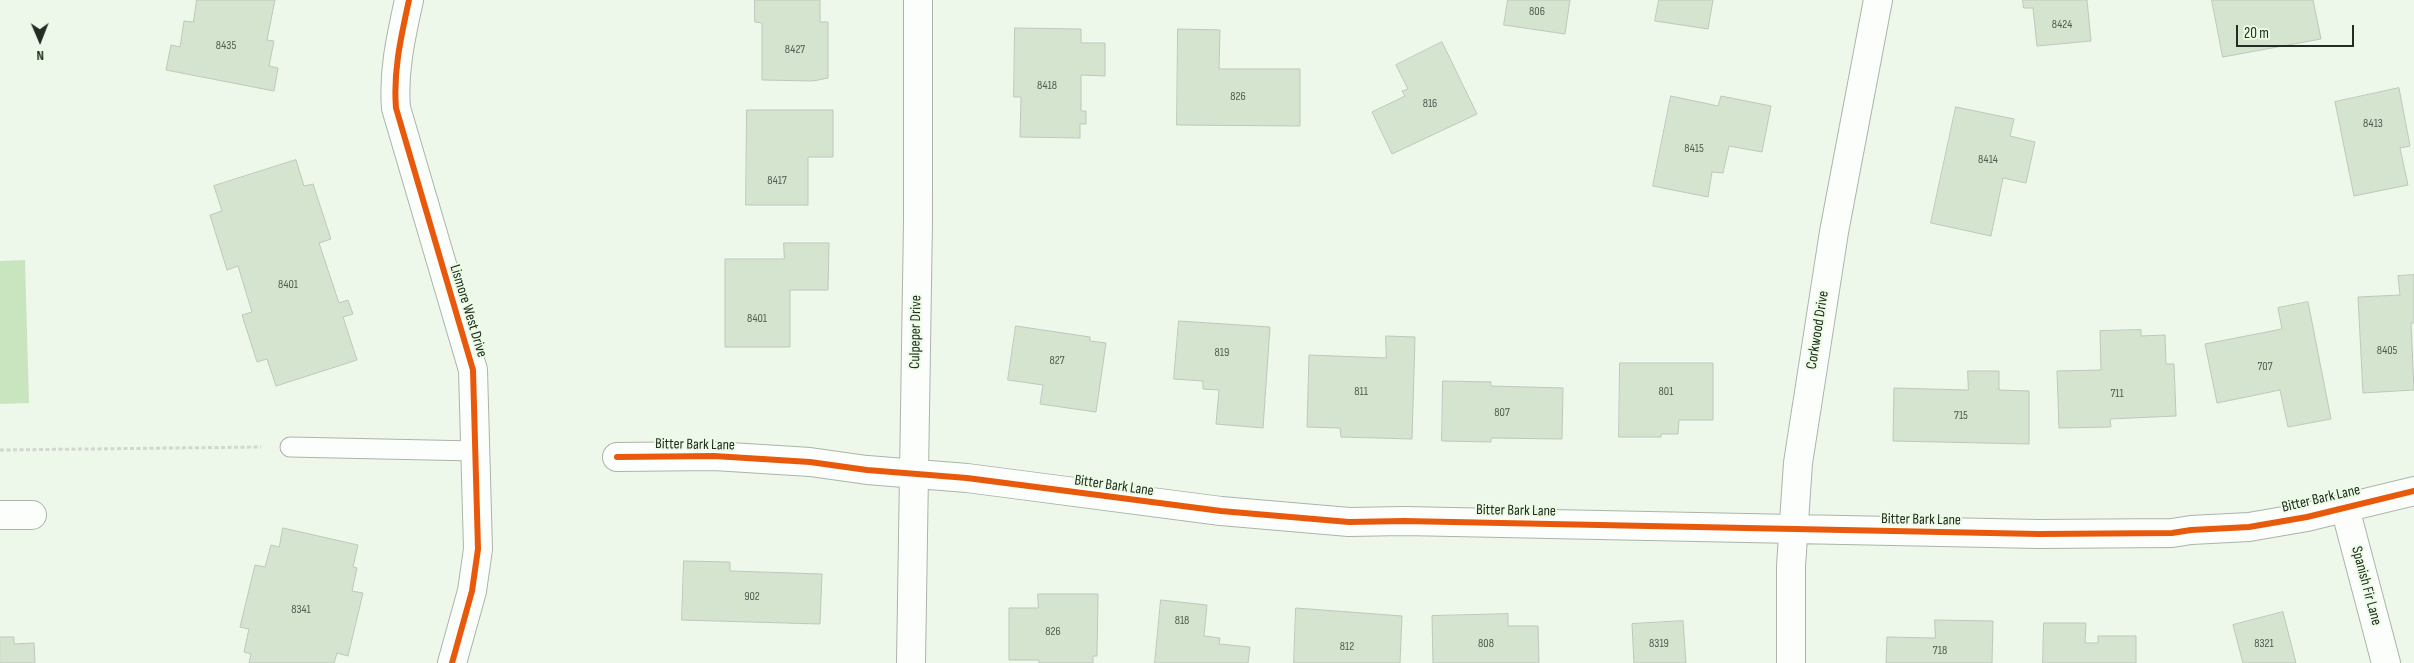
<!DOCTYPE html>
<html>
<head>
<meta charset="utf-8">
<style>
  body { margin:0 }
  #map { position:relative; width:2414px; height:663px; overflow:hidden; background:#edf7ea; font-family:"Sofia Sans Condensed",sans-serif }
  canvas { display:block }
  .north { position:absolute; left:15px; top:15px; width:50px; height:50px; -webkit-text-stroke:4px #eafde4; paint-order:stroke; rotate:179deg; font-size:14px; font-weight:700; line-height:20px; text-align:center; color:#252c23 }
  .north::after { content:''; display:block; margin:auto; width:18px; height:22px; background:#252c23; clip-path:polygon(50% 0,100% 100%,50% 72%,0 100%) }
  .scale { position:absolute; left:2236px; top:25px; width:118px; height:22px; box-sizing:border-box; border:2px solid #252c23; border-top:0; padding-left:6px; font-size:15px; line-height:18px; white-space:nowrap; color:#252c23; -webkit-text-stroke:4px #eafde4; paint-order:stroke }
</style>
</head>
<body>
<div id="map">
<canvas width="2414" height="663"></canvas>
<div class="north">N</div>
<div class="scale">20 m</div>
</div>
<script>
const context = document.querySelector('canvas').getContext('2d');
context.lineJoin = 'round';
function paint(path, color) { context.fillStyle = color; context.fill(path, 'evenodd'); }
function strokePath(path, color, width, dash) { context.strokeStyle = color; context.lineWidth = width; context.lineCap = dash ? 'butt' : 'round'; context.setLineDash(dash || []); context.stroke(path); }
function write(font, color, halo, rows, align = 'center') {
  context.font = font + ' "Sofia Sans Condensed",sans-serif'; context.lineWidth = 4; context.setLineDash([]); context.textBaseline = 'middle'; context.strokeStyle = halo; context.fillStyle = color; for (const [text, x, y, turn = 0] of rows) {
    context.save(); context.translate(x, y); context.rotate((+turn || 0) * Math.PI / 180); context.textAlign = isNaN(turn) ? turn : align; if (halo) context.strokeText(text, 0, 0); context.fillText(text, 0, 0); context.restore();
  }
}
paint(new Path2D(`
  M25,260L29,403L0,404V261Z`), '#c9e5c0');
const building = new Path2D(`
  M197,0H275L267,40L274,41L269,66L278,68L274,91L166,70L171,45L180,47L184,21L193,22Z
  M755,0H820V22H828V78L813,81L762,80V23L755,22Z
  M1508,0H1570L1565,34L1504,25Z
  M1659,0H1713L1708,29L1655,21Z
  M2023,0H2087L2091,41L2037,46L2033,8H2024Z
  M2212,0H2313L2321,39L2223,57Z
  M1015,28L1081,29V43H1105V76L1081,75V111H1086V124H1080V138L1020,137L1021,97H1014Z
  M1178,29L1220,30L1219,69H1300V126L1177,125Z
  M1442,42L1477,114L1392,154L1372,112L1405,96L1402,91L1408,89L1396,65Z
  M2399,88L2410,146L2400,148L2408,185L2354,196L2335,102Z
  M1671,96L1718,106L1721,96L1771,106L1762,152L1729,146L1723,173L1712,172L1708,197L1653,186Z
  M1956,107L2014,119L2010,136L2035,142L2026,183L2003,178L1991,236L1931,223Z
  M747,110H833V157H808V205H746Z
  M296,160L304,186L313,184L331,239L319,243L339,303L348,300L353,314L343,317L357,360L276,386L267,359L257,362L242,315L252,312L238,266L227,270L210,215L222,211L214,186Z
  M784,243H829L828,290H790V347H725V259H784Z
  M2414,275V323H2411L2414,390L2363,393L2358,297L2400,295L2398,276Z
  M2308,302L2331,419L2288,427L2280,390L2217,403L2205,344L2282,329L2278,308Z
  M1179,321L1270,327L1263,428L1216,424L1219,390L1203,389V381L1174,379Z
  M1016,326L1090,337V341L1106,343L1096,412L1040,404L1043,385L1008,380Z
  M2141,330V336L2165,335L2166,364H2174L2176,416L2110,419L2111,427L2059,428L2057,371L2101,370L2100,331Z
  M1386,336L1415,337L1412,439L1341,437L1340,428L1307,427L1309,355L1386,358Z
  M1620,363H1713V420H1679L1678,434H1661V437H1619Z
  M1968,371H1999V390L2029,391V444L1893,441L1894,388L1968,390Z
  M1443,381L1491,382V386L1563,388L1562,439L1491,438V442L1442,441Z
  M283,528L358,545L353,567L357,568L352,591L363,593L348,656L337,653L334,663H249L251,654L244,652L249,629L240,627L255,565L265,567L271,545L279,547Z
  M684,561L730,562V571L822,574L820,624L682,620Z
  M1038,594H1098L1097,656H1093V663H1039V660H1009V608H1038Z
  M1161,600L1207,605L1204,636L1220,638L1219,644L1250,647L1248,663H1155Z
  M1296,608L1402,616L1400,663H1294Z
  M2283,612L2296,663H2243L2233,625Z
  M1508,614V626H1538L1539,663H1433L1432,616Z
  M1935,620L1993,621L1992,663H1886L1887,637L1935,638Z
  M1683,621L1686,663H1634L1632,624Z
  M2044,623H2086L2085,643H2098V636H2136V663H2043Z
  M0,637H14V644L34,643L35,663H0Z`);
paint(building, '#d4e4cf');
strokePath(building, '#bfc7bd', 1);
const lane = new Path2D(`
  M290,447L475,451`);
const street = new Path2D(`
  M409,0C401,37 393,71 396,108L473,370L478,549L472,591L452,663
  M617,457L714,456L810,462L867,470L967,478L1221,511L1349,522L1404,521L2039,534L2172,533L2191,530L2249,527L2307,517L2414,491
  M2345,508L2386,663
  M0,515H32
  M911,663L918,221V0
  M1791,663V566L1798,463L1834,232L1878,0`);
strokePath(lane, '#acb4aa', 21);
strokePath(street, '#acb4aa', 30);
strokePath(new Path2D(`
  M0,450L261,447`), '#d3d6d1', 3, [4, 2.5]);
strokePath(lane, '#fcfefc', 19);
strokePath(street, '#fcfefc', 28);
strokePath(new Path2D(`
  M409,0C401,37 393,71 396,108L473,370L478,549L472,591L452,663
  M617,457L714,456L810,462L867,470L967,478L1221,511L1349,522L1404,521L2039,534L2172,533L2191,530L2249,527L2307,517L2414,491`), '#e8590c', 6);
write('12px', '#525b4f', null, [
  ["806",1537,12],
  ["8424",2062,25],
  ["8435",226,46],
  ["8427",795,50],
  ["8418",1047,86],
  ["826",1238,97],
  ["816",1430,104],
  ["8413",2373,124],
  ["8415",1694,149],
  ["8414",1988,160],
  ["8417",777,181],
  ["8401",288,285],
  ["8401",757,319],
  ["8405",2387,351],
  ["819",1222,353],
  ["827",1057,361],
  ["707",2265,367],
  ["811",1361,392],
  ["801",1666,392],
  ["711",2117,394],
  ["807",1502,413],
  ["715",1961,416],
  ["902",752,597],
  ["8341",301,610],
  ["818",1182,621],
  ["826",1053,632],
  ["808",1486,644],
  ["8319",1659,644],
  ["8321",2264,644],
  ["812",1347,647],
  ["718",1940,651]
]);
write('15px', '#252c23', '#eafde4', [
  ["Lismore West Drive",468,311,73],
  ["Corkwood Drive",1818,330,-81],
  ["Culpeper Drive",916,332,-89],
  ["Bitter Bark Lane",695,445,1],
  ["Bitter Bark Lane",1114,486,8],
  ["Bitter Bark Lane",2321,499,-13],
  ["Bitter Bark Lane",1516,511,1],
  ["Bitter Bark Lane",1921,520,1],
  ["Spanish Fir Lane",2366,586,75]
]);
</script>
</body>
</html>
